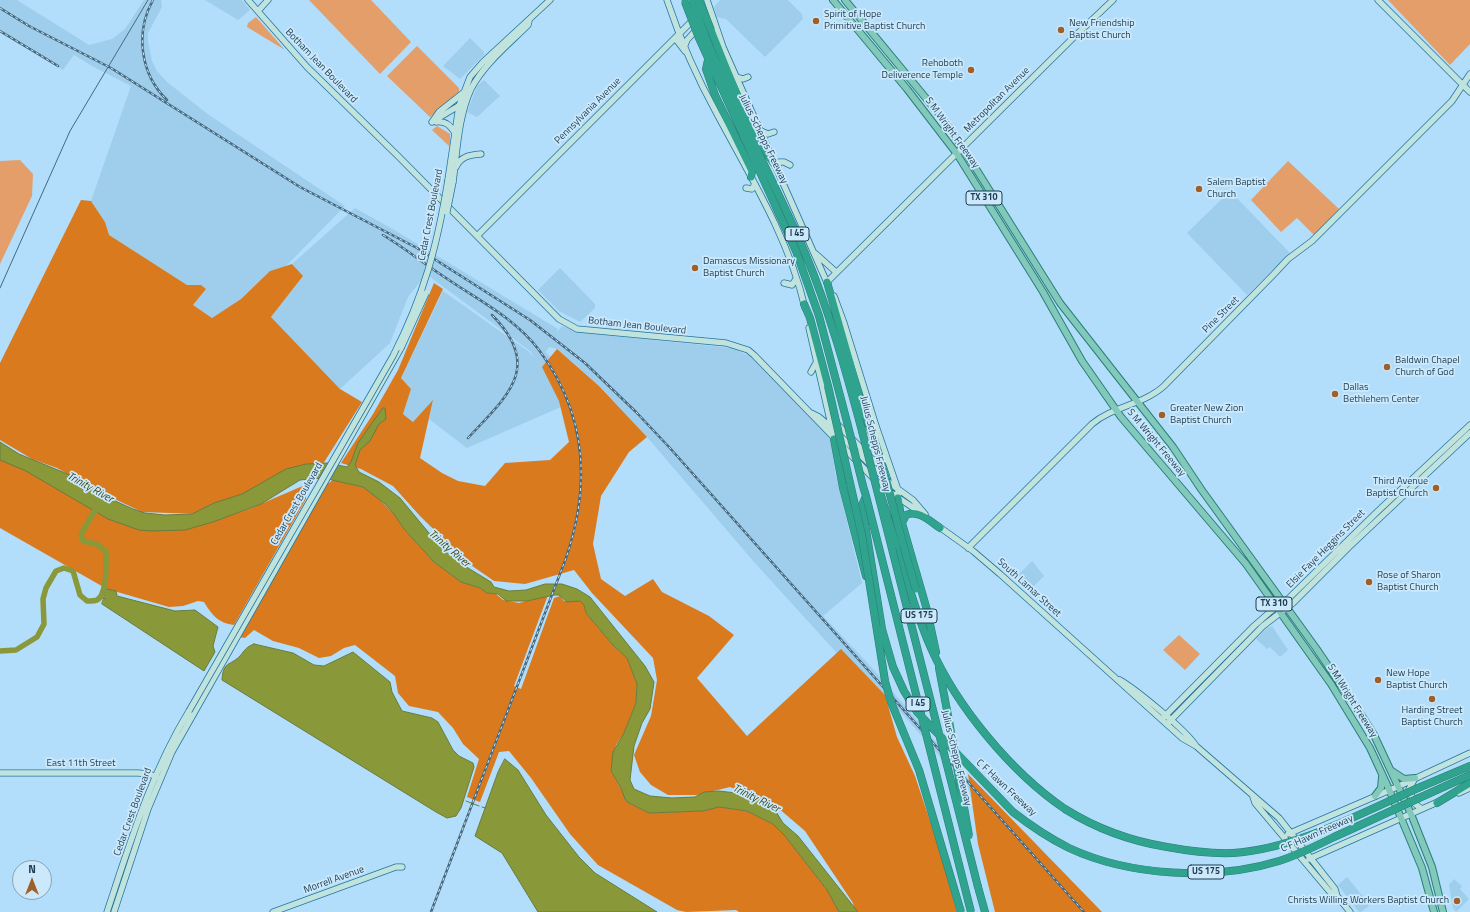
<!DOCTYPE html>
<html>
<head>
<meta charset="utf-8">
<style>
  body { margin:0 }
  #map { position:relative; width:1470px; height:912px; overflow:hidden; background:#b2ddfb; font-family:"Titillium Web",sans-serif }
  canvas { display:block }
  .north { position:absolute; left:12px; top:860px; width:40px; height:40px; box-sizing:border-box; background:#cce9fc; border:1px solid #86a4b7; border-radius:50%; rotate:0deg; font-size:11px; font-weight:700; line-height:16px; text-align:center; color:#1d3c50 }
  .north::after { content:''; display:block; margin:auto; width:14px; height:18px; background:#9f5f29; clip-path:polygon(50% 0,100% 100%,50% 72%,0 100%) }
</style>
</head>
<body>
<div id="map">
<canvas width="1470" height="912"></canvas>
<div class="north">N</div>
</div>
<script>
const context = document.querySelector('canvas').getContext('2d');
context.lineJoin = 'round';
function paint(path, color) { context.fillStyle = color; context.fill(path, 'evenodd'); }
function strokePath(path, color, width, dash) { context.strokeStyle = color; context.lineWidth = width; context.lineCap = dash ? 'butt' : 'round'; context.setLineDash(dash || []); context.stroke(path); }
function write(font, color, halo, rows, align = 'center') {
  context.font = font + ' "Titillium Web",sans-serif'; context.lineWidth = 3.5; context.setLineDash([]); context.textBaseline = 'middle'; context.strokeStyle = halo; context.fillStyle = color; for (const [text, x, y, turn = 0] of rows) {
    context.save(); context.translate(x, y); context.rotate((+turn || 0) * Math.PI / 180); context.textAlign = isNaN(turn) ? turn : align; if (halo) context.strokeText(text, 0, 0); context.fillText(text, 0, 0); context.restore();
  }
}
paint(new Path2D(`
  M0,0H17L89,45L112,39L125,29L144,0H161L162,7L148,33V41L152,61L157,71L167,82L209,115L345,206L286,266L270,271L241,299L212,318L193,305L205,289L201,285H187L108,235L105,222L91,201L131,86L92,66L74,55L63,70L0,32Z
  M205,0H242L250,10L238,20Z
  M720,0H788L802,14L803,19L765,57L726,19L716,17L714,7Z
  M470,38L484,52V55L460,79L443,66Z
  M484,80L500,96L477,117L467,112L477,86Z
  M1230,191L1290,253L1247,295L1187,233Z
  M355,208L391,228L558,329L556,333L562,326L584,333L732,348L750,356L831,438L835,472L862,583L823,616L875,671L948,756L1088,912L990,814L899,710L887,708L754,562L647,437L599,386L557,349L549,347L546,352L556,364L573,453L561,407L467,448L429,419L433,401L414,422L403,414L411,389L401,378L443,291L528,351L535,358L530,351L426,274L408,297L390,343L340,389L271,317L303,276L292,264Z
  M560,268L595,304V308L580,322L559,311L538,290Z
  M1032,561L1044,576L1030,590L1017,576Z
  M1272,626L1288,650L1280,657L1270,647L1267,649L1256,639L1267,628Z
  M1347,877L1370,905L1361,912H1359L1338,885Z
  M1454,879L1462,886L1460,889L1469,899L1456,912L1453,908L1449,885Z`), '#9fceed');
paint(new Path2D(`
  M309,0H371L411,42L380,74Z
  M1388,0H1470V44L1450,65Z
  M256,17L284,49L285,50L247,27L248,23Z
  M417,46L459,88V92L430,117L387,76Z
  M437,126L450,134V143L449,146L432,130Z
  M20,160L33,174L32,196L0,264V161Z
  M1288,161L1339,209L1314,235L1297,218L1281,232L1251,200Z
  M1179,635L1200,654L1185,670L1163,650Z`), '#e49e69');
paint(new Path2D(`
  M81,200L91,201L105,222L109,235L187,285H201L206,289L193,305L212,318L241,299L270,271L292,264L303,276L271,317L340,389L362,402L323,464L198,514L142,512L100,492L57,468L32,459L0,440V363Z
  M434,283L443,289L401,378L411,389L403,414L413,422L433,400L420,458L442,473L458,481L485,486L505,463L550,460L569,442L559,401L542,367L557,349L599,386L647,437L629,452L601,496L593,544L601,579L625,596L653,579L662,592L709,616L734,635L697,678L747,736L841,649L885,695L897,737L915,776L938,845L957,912H855L853,903L805,831L777,807L730,787L697,795H668L651,785L640,772L634,755L651,716L657,680L653,658L592,593L574,570L525,584L494,581L468,563L420,516L393,486L361,469L341,463L373,414L398,370Z
  M0,457L88,502L96,513L203,524L249,509L305,485L306,499L234,625C218,623 212,615 204,602L198,601L183,606L169,607L107,589L0,528Z
  M333,480L363,487L376,496L394,514L404,529L434,562L461,582L480,588L487,593L496,594L503,600L519,603L548,595L514,686L521,689L554,598L560,596L564,601H580L584,605L586,613L612,644L627,658L637,684L636,703L624,733L616,745L611,771L629,803L649,813L703,811L719,807L747,811L773,824L785,836L827,890L839,912H739L736,910L686,912L677,910L598,865L570,834L531,778L509,751L499,752L480,802L467,797L479,759L463,744L453,728L438,712L409,706L398,693L395,676L355,645L344,648L331,656L319,658L299,648L273,641L254,630L245,638L239,637L326,485Z
  M968,774L1102,912H995L978,844Z`), '#da7a1e');
const water = new Path2D(`
  M383,408H385L386,419L379,424L370,441L360,450L355,465L359,472L379,482L400,498L443,550L468,568L491,582L494,587L509,591L526,590L545,584H562L577,589L590,597L645,666L654,682L653,689L650,709L642,723L634,746L630,780L634,789L650,796L672,798L695,797L704,792L719,791L736,793L764,801L775,810L783,823L798,836L858,912H839L827,890L785,836L773,824L747,811L719,807L703,811L649,813L629,803L625,799L621,788L611,771L613,752L624,733L636,703L637,684L627,658L612,644L586,613L584,605L580,601L567,602L559,595H554L527,601H506L498,594L487,593L480,588L461,582L434,562L404,529L394,514L385,504L363,487L323,478L300,480L261,504L213,522L185,530L152,531L139,530L108,519L26,471L0,460V442L19,454L70,475L113,500L133,509L145,513L165,515L192,514L214,503L242,494L286,469L306,464L328,463L347,467L351,462L358,443Z
  M107,589L116,591L117,596L175,611L195,610L218,627L213,646L215,652L204,671L102,604Z
  M254,644L293,653L314,665L324,666L353,652L390,682L392,692L402,711L432,718L438,722L453,750L459,756L473,763L474,767L461,808L456,816L447,818L436,812L222,680C223,661 230,666 240,656C245,650 246,647 254,644Z
  M505,759L518,770L546,815L579,857L595,873L657,912H538L502,853L475,836L498,772Z`);
paint(water, '#899838');
strokePath(water, '#697c3f', 1);
strokePath(new Path2D(`
  M100,597L105,599
  M466,801L479,806
  M482,807L486,808`), '#697c3f', 1);
strokePath(new Path2D(`
  M0,651L16,650L37,637L44,624L43,599L46,588L56,571L64,568L73,571L80,595L87,601C90,601 95,601 97,600C108,594 106,562 106,551L96,544L83,541L81,534L98,505`), '#899838', 5.5);
const secondary = new Path2D(`
  M248,0L307,67L398,156L559,319L577,329L726,343L748,350L754,355L881,486L921,513
  M667,0C680,39 697,78 717,114C750,176 789,238 805,308
  M707,0L723,47L771,155
  M1378,0L1470,92
  M258,11L268,0
  M675,38L685,51
  M685,45L687,40L698,28
  M737,77L743,79L748,77
  M432,122L439,112L463,93
  M432,122L460,105
  M436,122C446,121 450,125 455,133
  M761,131L768,134L774,132
  M775,165L828,285
  M456,167C461,156 470,155 481,154
  M777,168L779,162H784L790,165
  M448,180L459,106L470,77L483,62L550,0
  M453,182C457,152 458,117 471,89C484,64 509,44 528,25L529,21
  M746,188L752,189L755,184
  M477,236L695,18
  M816,254L836,272
  M827,282L1076,35L1113,0
  M784,283L792,285L796,279
  M834,296L844,323L876,426L898,490V498
  M809,328L834,438
  M811,372L817,361
  M811,413L819,417L831,427
  M836,423L875,462L881,463L884,461
  M839,435L891,484L913,500L925,514
  M938,526L973,551L1000,574L1182,738L1196,746L1279,818L1335,889L1337,896L1330,892L1255,803L1253,797
  M968,548L1092,424C1113,406 1143,405 1164,386L1274,274L1288,259L1312,241L1452,101L1470,74
  M1120,680C1137,690 1187,731 1196,746
  M1162,719L1254,626L1271,611L1289,598L1378,511L1470,425
  M1167,724L1263,626L1293,603L1349,547L1470,433
  M0,773H138L149,774L157,777
  M1414,780L1409,789L1415,804L1422,809
  M1459,793L1470,788
  M1288,834L1397,787L1470,753
  M1309,859L1440,801
  M1337,896L1350,912
  M107,912C130,843 151,773 189,711
  M114,912L148,809L172,752L401,348
  M273,912L396,867H402`);
const primary = new Path2D(`
  M833,0L907,89L957,154L1043,292L1082,361L1121,417L1246,564L1331,684L1370,748L1388,787L1422,868L1434,912
  M845,0L939,114L963,148L1060,303L1173,447L1201,489L1316,648L1362,716L1374,735L1411,814L1432,867L1443,912
  M1392,771L1404,779L1415,778
  M1375,796L1381,788L1382,777`);
const highway = new Path2D(`
  M711,30C729,75 749,129 777,168
  M704,33C733,108 774,179 805,253C829,310 846,371 862,431
  M699,38L796,251L819,316L847,422
  M708,60L706,69L715,95L752,171L751,177
  M827,282L864,412L874,439
  M804,304L810,318L828,386
  M834,439L843,488L866,576
  M863,486L866,496L862,505L882,629
  M898,498L902,523L927,610L936,652
  M902,523L906,515C918,509 931,522 940,528
  M896,545C907,579 916,615 931,648C957,707 1012,773 1065,809
  M939,668L949,721
  M1418,788L1470,766
  M1419,798L1470,775
  M1437,803L1470,783
  M978,887L985,912`);
strokePath(secondary, '#2474a0', 7);
strokePath(primary, '#297f78', 8);
strokePath(highway, '#297f78', 8);
strokePath(secondary, '#c1e3dd', 5.5);
strokePath(primary, '#82c8bb', 6);
strokePath(highway, '#2fa38e', 7);
strokePath(new Path2D(`
  M0,288L70,131L148,0`), '#46697f', 1);
const rail = new Path2D(`
  M153,0C135,32 140,74 167,100
  M0,8L29,26L111,68L300,187L417,248L530,320L585,363L636,412L669,447L1084,912
  M0,31L58,66
  M383,235C405,248 424,264 446,278C478,300 515,318 539,350C587,414 591,484 566,558L431,912
  M468,438C507,396 544,367 492,315`);
strokePath(rail, '#46697f', 2.5);
strokePath(rail, '#cce9fc', 1, [3]);
const secondaryBridge = new Path2D(`
  M447,212L453,182
  M401,348L426,293
  M189,711L393,356C424,295 437,247 448,180`);
const highwayBridge = new Path2D(`
  M692,0L704,33
  M699,0L711,30
  M685,2L699,38
  M828,386L862,536L885,681L891,702L919,770L961,912
  M847,422L863,486
  M862,431L978,887
  M874,439C890,488 900,539 916,589
  M880,492L896,545
  M866,496L971,912
  M882,629L893,667L904,691L917,712L1013,812C1031,826 1049,838 1069,848C1129,876 1215,881 1279,861C1298,855 1316,846 1334,837C1363,824 1391,811 1419,798
  M949,721L969,836
  M1065,809C1097,829 1130,841 1167,847C1189,851 1210,854 1233,853C1296,849 1361,813 1418,788`);
strokePath(secondaryBridge, '#2474a0', 7, []);
strokePath(highwayBridge, '#297f78', 8, []);
strokePath(secondaryBridge, '#c1e3dd', 5.5);
strokePath(highwayBridge, '#2fa38e', 7);
for (const [x, y, r, color] of [
  [816,21,4,"#9f5f29"],
  [1061,30,4,"#9f5f29"],
  [971,70,4,"#9f5f29"],
  [1199,189,4,"#9f5f29"],
  [695,268,4,"#9f5f29"],
  [1387,367,4,"#9f5f29"],
  [1335,394,4,"#9f5f29"],
  [1162,415,4,"#9f5f29"],
  [1436,488,4,"#9f5f29"],
  [1369,582,4,"#9f5f29"],
  [1378,680,4,"#9f5f29"],
  [1432,699,4,"#9f5f29"],
  [1457,901,4,"#9f5f29"]
]) { const dot = new Path2D(); dot.arc(x, y, r, 0, 2 * Math.PI); context.fillStyle = color; context.fill(dot); strokePath(dot, '#cce9fc', 1.5); }
for (const [x, y, w] of [
  [984,198,36],
  [797,234,24],
  [1274,604,36],
  [919,616,36],
  [918,704,24],
  [1206,872,36]
]) { const box = new Path2D(); box.roundRect(x - w / 2, y - 7, w, 14, 3); context.fillStyle = '#cce9fc'; context.fill(box); strokePath(box, '#1d3c50', 1); }
write('bold 9px', '#1d3c50', null, [
  ["TX 310",984,198],
  ["I 45",797,234],
  ["TX 310",1274,604],
  ["US 175",919,616],
  ["I 45",918,704],
  ["US 175",1206,872]
]);
write('10px', '#1d3c50', '#cce9fc', [
  ["Spirit of Hope",824,15],
  ["Primitive Baptist Church",824,27],
  ["New Friendship",1069,24],
  ["Baptist Church",1069,36],
  ["Rehoboth",963,64,"right"],
  ["Deliverence Temple",963,76,"right"],
  ["Salem Baptist",1207,183],
  ["Church",1207,195],
  ["Damascus Missionary",703,262],
  ["Baptist Church",703,274],
  ["Baldwin Chapel",1395,361],
  ["Church of God",1395,373],
  ["Dallas",1343,388],
  ["Bethlehem Center",1343,400],
  ["Greater New Zion",1170,409],
  ["Baptist Church",1170,421],
  ["Third Avenue",1428,482,"right"],
  ["Baptist Church",1428,494,"right"],
  ["Rose of Sharon",1377,576],
  ["Baptist Church",1377,588],
  ["New Hope",1386,674],
  ["Baptist Church",1386,686],
  ["Harding Street",1432,711,"center"],
  ["Baptist Church",1432,723,"center"],
  ["Christs Willing Workers Baptist Church",1449,901,"right"]
], 'left');
write('10px', '#1d3c50', '#cce9fc', [
  ["Botham Jean Boulevard",321,66,46],
  ["Metropolitan Avenue",997,100,-45],
  ["Pennsylvania Avenue",588,111,-45],
  ["S M Wright Freeway",952,133,54],
  ["Julius Schepps Freeway",763,139,64],
  ["Cedar Crest Boulevard",431,215,-79],
  ["Pine Street",1221,315,-45],
  ["Botham Jean Boulevard",637,326,6],
  ["S M Wright Freeway",1156,443,50],
  ["Julius Schepps Freeway",875,444,76],
  ["Cedar Crest Boulevard",297,504,-60],
  ["Elsie Faye Heggins Street",1326,549,-45],
  ["South Lamar Street",1029,588,42],
  ["S M Wright Freeway",1352,701,58],
  ["Julius Schepps Freeway",956,758,76],
  ["East 11th Street",81,764],
  ["C F Hawn Freeway",1006,788,43],
  ["Cedar Crest Boulevard",133,812,-70],
  ["C F Hawn Freeway",1317,834,-24],
  ["Morrell Avenue",334,880,-20]
]);
write('italic 11px', '#3f4715', '#cce9fc', [
  ["Trinity River",90,488,29],
  ["Trinity River",449,549,41],
  ["Trinity River",756,799,26]
]);
</script>
</body>
</html>
